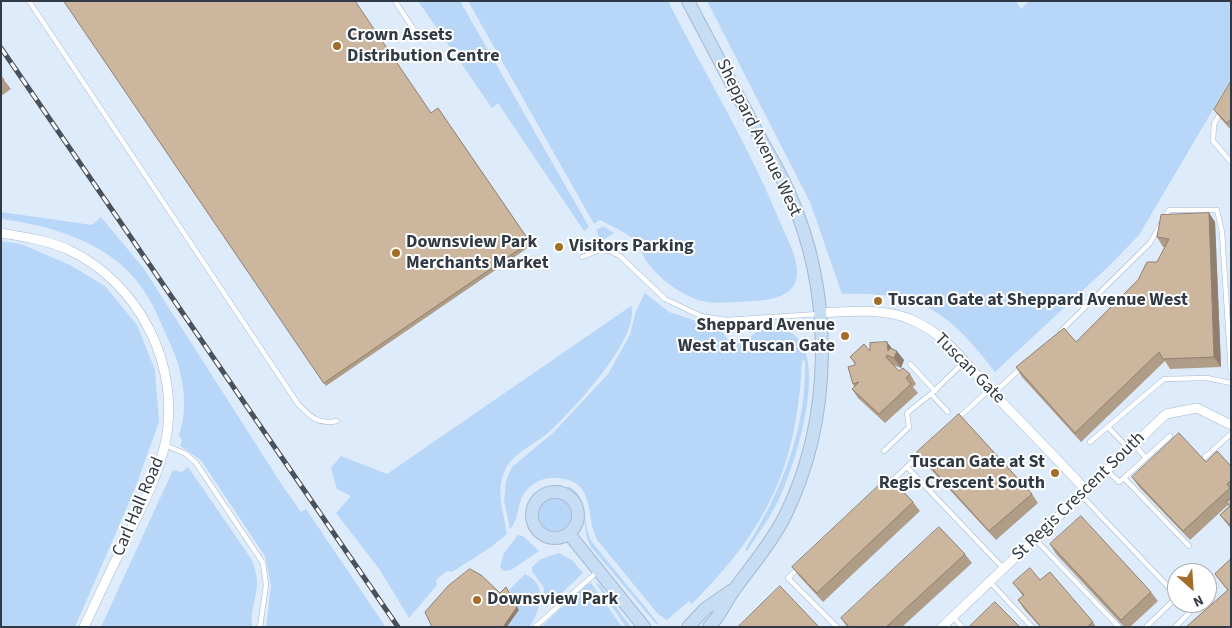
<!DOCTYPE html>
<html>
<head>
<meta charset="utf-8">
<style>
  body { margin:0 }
  #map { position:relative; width:1232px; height:628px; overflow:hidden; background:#deebfb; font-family:"Source Sans 3",sans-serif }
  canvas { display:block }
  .frame { position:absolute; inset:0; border:2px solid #313a44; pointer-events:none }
  .north { position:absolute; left:1167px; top:563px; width:50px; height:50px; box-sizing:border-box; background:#fff; border:1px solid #adb0b4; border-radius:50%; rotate:154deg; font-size:14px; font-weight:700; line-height:20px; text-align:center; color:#313a44 }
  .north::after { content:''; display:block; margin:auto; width:18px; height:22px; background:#a46e28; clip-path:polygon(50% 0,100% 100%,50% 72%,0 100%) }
</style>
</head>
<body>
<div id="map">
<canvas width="1232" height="628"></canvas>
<div class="frame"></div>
<div class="north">N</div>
</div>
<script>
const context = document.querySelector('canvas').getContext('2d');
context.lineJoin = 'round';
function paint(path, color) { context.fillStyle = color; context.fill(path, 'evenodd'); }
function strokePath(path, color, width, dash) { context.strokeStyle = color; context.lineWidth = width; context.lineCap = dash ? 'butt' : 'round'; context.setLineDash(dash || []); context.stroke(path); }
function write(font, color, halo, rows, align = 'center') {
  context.font = font + ' "Source Sans 3",sans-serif'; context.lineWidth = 4; context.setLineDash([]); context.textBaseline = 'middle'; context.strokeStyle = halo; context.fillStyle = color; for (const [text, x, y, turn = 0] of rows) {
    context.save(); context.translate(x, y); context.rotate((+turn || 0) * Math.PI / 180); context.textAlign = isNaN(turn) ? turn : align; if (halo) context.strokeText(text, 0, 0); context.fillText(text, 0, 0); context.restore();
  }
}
paint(new Path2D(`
  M418,1H460L589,227L584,231L498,103L492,108Z
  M468,1H668C706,76 751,149 782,227C788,240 798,259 797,274C796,297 768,301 750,301C733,302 714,305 698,300C678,293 659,278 647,262C642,255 639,244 633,239C624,231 611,226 600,220L594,224Z
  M707,1H1016L1021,9L1029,1H1231V79L1139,235L1109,266L995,372C947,310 922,292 842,294L810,202Z
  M1,212L92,225L101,217L144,269L282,485L301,512L306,509L385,626L266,627L271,586L265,556L201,460L180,446L182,440L179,435C190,405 182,367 168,339C162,325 156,311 148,297C119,246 57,226 1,219Z
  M603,226L614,233L601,241L596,230Z
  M1,241L21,244L70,265L105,286L137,325L155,370L159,422L134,491L75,627H1Z
  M645,293L669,312L721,329L728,340C733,340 741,341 747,339C751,338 754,332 759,330C764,328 780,328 785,330C832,345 798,454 785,485C776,509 761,530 747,551L745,550C781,492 807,429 805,360L802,361C797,467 767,529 692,604L689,601L667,620L658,614L598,541C584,517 598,480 556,478C545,477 533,482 526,491C516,503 520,519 510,529L504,501L506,481L512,467L554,432L608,374L630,335L636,311Z
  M631,306C641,338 571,412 548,433C535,444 512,454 505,470C495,493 504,511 507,534L491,547L452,572L447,571L436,580L437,585L409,618L380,570L336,513L351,496L337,489L331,468L341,456L387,474Z
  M188,467L252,560C264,592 250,598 252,627H101L173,470L182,472Z
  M568,486C592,499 580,522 592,542L658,623L657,625L591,547C579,527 592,500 567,488Z
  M539 515a16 16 0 1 1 32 0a16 16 0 1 1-32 0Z
  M518,535L523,536L539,551L511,570L504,571L500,567L504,553Z
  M559,553L572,560L583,573L547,607L544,604V588L532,571V567L541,559Z
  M525,574C549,585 540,609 530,627H508L519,610L509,590Z
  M595,582L600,585L631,627H626Z
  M591,583L622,627H541L586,585Z`), '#b7d6f8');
const lane = new Path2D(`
  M29,1L298,404C311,417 318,425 337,421
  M395,1L416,33
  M1221,112L1214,124L1213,141L1231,162
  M582,257L600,250L610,251L620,256L665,299L701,316L726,320L819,314
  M1061,331L1150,243L1169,210H1217L1222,232L1231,373
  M910,364L935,391
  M994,393L1022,367
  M948,412L931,394L965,361
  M956,420L990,389
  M1108,427L1129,449
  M1170,436L1124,478L1189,546
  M1090,442L1164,379L1207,378L1231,383
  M1134,444L1146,458
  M165,445L186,454L196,463L263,563L266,585L260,627
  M884,451L909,427L907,413L931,394
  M1205,457L1231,434
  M907,467L1003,568
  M1107,470L1119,482L1124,478
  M889,484L923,451
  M1081,495L1177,596
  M1035,539L1119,627
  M799,568L788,578L837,627
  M990,582L1032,627
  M1207,595L1216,586
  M953,617L962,627
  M535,627L597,572
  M1146,627L1177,597
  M1175,627L1199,603`);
const street = new Path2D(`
  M1,233C24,237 46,240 67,249C139,282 182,366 165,444C158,475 144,503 130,531C114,563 99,595 84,627
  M821,313C851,311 884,308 912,320C947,335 968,366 993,393C1024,425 1055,457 1085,489
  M942,627L1166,414L1197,408L1231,425`);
const secondary = new Path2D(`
  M688,1C711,45 734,88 757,132C768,153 781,174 790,195C834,295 833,420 784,518C771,543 753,564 737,586C726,600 721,615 709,627
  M532 515a23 23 0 1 1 46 0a23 23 0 1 1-46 0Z
  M569,534L644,627
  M688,627L705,609L731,591`);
strokePath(lane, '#a3b9d1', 5.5);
strokePath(street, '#a3b9d1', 10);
strokePath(secondary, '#a3b9d1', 14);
strokePath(lane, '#fff', 4.5);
strokePath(street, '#fff', 9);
strokePath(secondary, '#c7ddf4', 12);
const rail = new Path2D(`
  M1,48L398,627`);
strokePath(rail, '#48515c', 5);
strokePath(rail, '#fff', 3, [9]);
paint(new Path2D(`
  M64,1L431,113L438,108L532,245L326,386Z
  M1,76L11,89L1,96Z
  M1231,81V130L1221,119L1214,110Z
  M1209,213L1215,222L1221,367L1170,369L1165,361L1081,442L1022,377L1016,367L1076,342L1157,262L1165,247H1163L1157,237Z
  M887,342L892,349L904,360L901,368L893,365L899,371L910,374L916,384L913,387L918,393L885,423L858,398L852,389L854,387L853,384L855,364L850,357L870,351Z
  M917,452L1032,494L1038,503L996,540L924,462Z
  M1206,462L1231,466V529L1220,515L1229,506L1228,505L1190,540L1139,487L1132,477Z
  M913,502L920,511L823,602L799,576L792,567Z
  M1050,544L1151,592L1158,601L1130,627H1124L1056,554Z
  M965,554L972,563L902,627H847L841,618Z
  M1231,559V627L1228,591L1215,574Z
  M1013,583L1093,622L1096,627H1040L1024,609L1018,600L1023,596Z`), '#b09d88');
paint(new Path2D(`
  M1209,213L1215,222L1221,367L1214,357Z
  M887,342L894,351H888Z
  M897,351L904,360L901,368L894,358Z
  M506,587L519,610L507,627H503Z`), '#907f6f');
const building = new Path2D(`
  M64,1H355L431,113L438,108L530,242L324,383Z
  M1,76L4,80L1,82Z
  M1231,81V119L1227,123L1214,110Z
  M1209,213L1214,357L1163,359L1159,352L1075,433L1016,367L1064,328L1076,342L1138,280L1147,262H1157L1169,239L1157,237L1161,215Z
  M887,342L888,351L890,348L897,351L894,358L887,355L886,357L899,371L903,368L910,374L906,378L911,384L879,414L852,389L859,382L853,384L848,367L855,365V362L850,357L864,344L870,351V343Z
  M959,414L1032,494L989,531L917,452Z
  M1179,433L1206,462L1217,451L1231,466V480L1227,484L1230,488L1183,531L1132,477Z
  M889,476L913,502L817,593L792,567Z
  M1231,498V526L1220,515L1230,506L1226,502Z
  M1081,516L1151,592L1121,620L1050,544Z
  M939,527L965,554L886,627H849L841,618Z
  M1231,559V627H1186L1228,590L1215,574Z
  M1030,568L1040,580L1050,572L1093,622L1087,627H1041L1018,600L1024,595L1013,583Z
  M470,569L481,575L500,593L506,587L517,607L503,627H432L425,612L448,586Z
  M780,586L819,627H738Z
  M995,602L1020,627H969Z`);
paint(building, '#cdb69e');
strokePath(building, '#907f6f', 1);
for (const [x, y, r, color] of [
  [337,46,5,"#a46e28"],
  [559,247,5,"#a46e28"],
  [396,253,5,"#a46e28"],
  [878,301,5,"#a46e28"],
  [845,336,5,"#a46e28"],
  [1055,473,5,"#a46e28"],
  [477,600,5,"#a46e28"]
]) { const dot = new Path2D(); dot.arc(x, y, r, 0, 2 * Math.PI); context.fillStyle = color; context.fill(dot); strokePath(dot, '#fff', 2); }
write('bold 18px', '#313a44', '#fff', [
  ["Crown Assets",347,36],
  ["Distribution Centre",347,57],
  ["Downsview Park",406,243],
  ["Merchants Market",406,264],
  ["Visitors Parking",569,247],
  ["Tuscan Gate at Sheppard Avenue West",888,301],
  ["Sheppard Avenue",835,326,"right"],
  ["West at Tuscan Gate",835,347,"right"],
  ["Tuscan Gate at St",1045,463,"right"],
  ["Regis Crescent South",1045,484,"right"],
  ["Downsview Park",487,600]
], 'left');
write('18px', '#313a44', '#fff', [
  ["Sheppard Avenue West",758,138,64],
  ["Tuscan Gate",969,369,45],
  ["St Regis Crescent South",1079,497,-44],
  ["Carl Hall Road",139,507,-67]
]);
</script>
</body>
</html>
